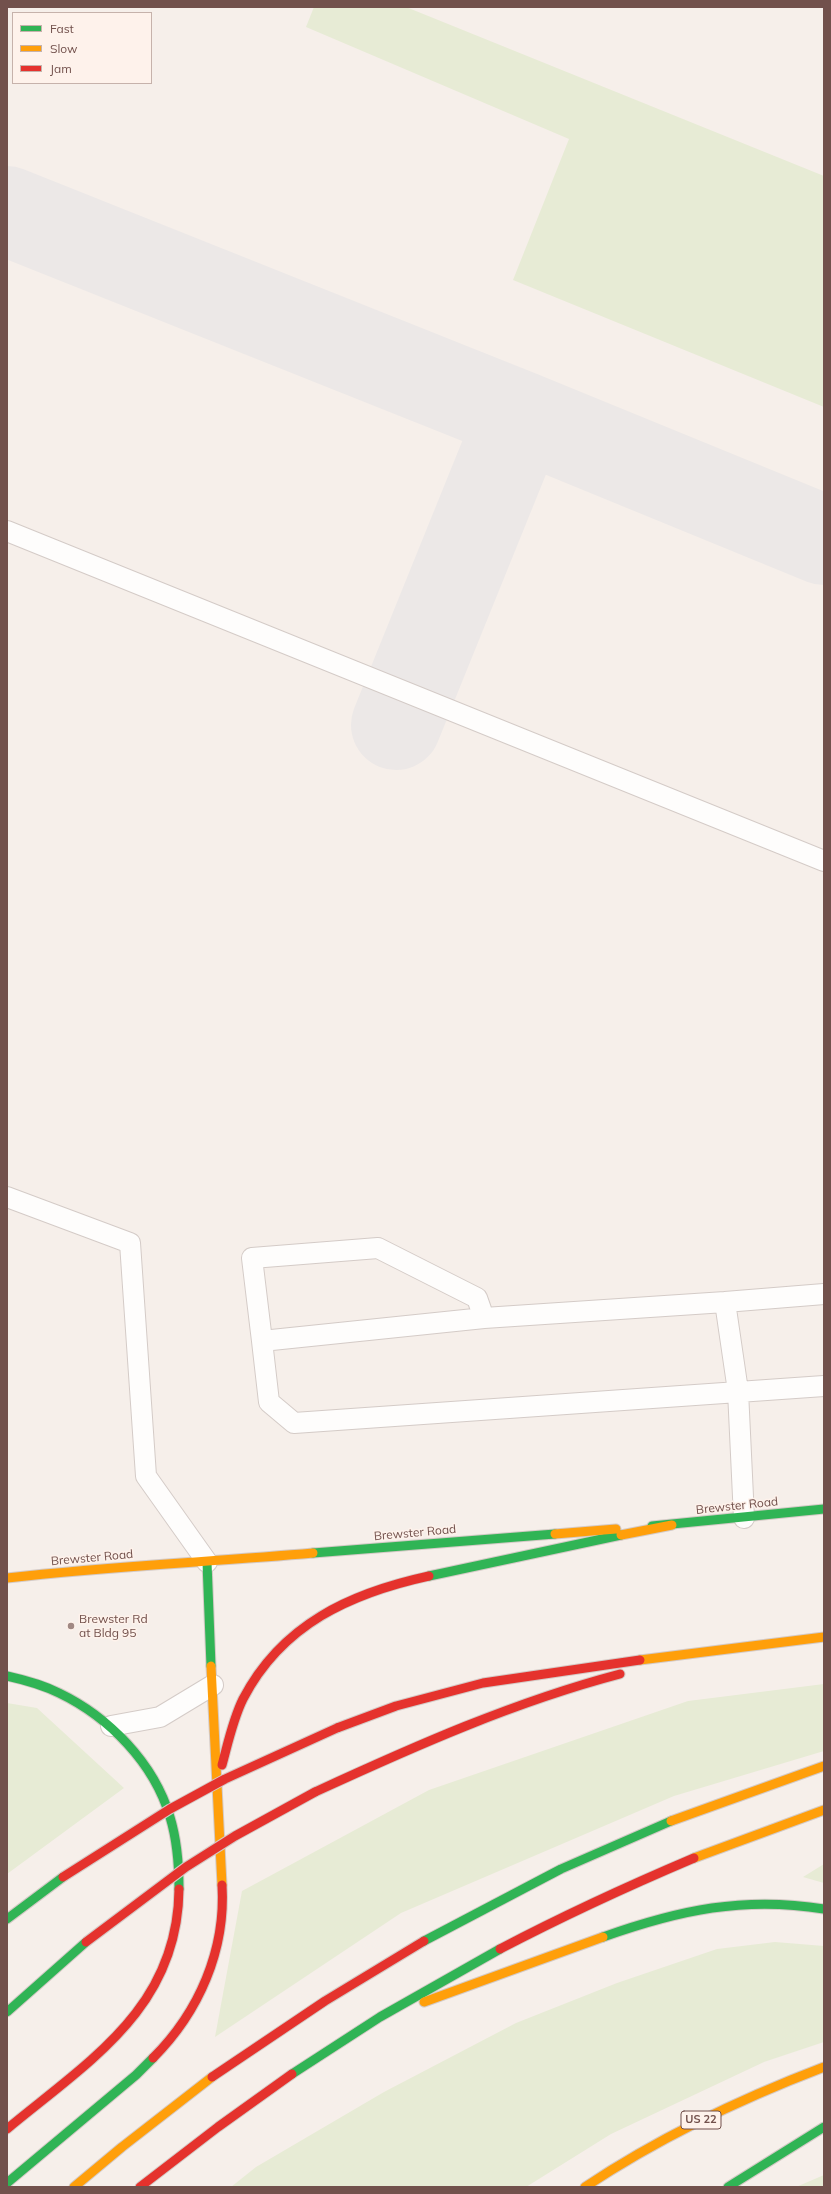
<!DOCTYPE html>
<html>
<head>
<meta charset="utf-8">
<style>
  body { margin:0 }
  #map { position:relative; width:831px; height:2194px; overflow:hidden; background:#f6efea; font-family:Mulish,sans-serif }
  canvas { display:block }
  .frame { position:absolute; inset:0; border:8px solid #72514c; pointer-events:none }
  .legend { position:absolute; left:12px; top:12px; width:140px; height:72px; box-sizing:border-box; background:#fef2eb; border:1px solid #c6b2ab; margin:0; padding:5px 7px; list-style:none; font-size:12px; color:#72514c }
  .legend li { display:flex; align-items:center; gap:8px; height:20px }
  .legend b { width:20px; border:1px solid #c6b2ab }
</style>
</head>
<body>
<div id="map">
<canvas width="831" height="2194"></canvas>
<div class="frame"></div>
<ul class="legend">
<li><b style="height:5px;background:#30b455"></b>Fast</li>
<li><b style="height:5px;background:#ff9f0a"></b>Slow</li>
<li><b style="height:5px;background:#e5322d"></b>Jam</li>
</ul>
</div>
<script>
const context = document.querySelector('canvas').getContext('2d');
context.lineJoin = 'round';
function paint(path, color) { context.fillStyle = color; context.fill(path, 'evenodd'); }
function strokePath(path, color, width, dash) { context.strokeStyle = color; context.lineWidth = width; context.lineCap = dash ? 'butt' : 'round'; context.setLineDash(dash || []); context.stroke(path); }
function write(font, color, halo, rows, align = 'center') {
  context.font = font + ' Mulish,sans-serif'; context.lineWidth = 3; context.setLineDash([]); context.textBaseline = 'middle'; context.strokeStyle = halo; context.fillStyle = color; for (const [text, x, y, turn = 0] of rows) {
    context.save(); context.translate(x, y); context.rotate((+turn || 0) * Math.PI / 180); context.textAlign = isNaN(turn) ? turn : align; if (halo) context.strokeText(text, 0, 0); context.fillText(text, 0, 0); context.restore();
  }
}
paint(new Path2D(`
  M314,7H406L824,176V407L513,280L569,139L306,27Z
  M824,1684V1751L674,1796L401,1913L215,2037L242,1891L429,1790L688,1701Z
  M7,1703L37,1708L124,1788L7,1874Z
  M824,1864V1883L803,1877Z
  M775,1942L824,1946V2042L764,2062L611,2134L526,2187H231L256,2167L384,2092L516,2023L617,1983L717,1949Z
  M824,2175V2187H796Z`), '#e7ebd5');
strokePath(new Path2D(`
  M7,211L521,416L824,540
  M396,725L521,416`), '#ece8e7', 90);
const lane = new Path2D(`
  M7,531L824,861
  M7,1197L130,1243L146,1476L207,1562
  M725,1302L824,1294
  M262,1341L252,1258L378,1248L477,1298L484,1318
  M744,1518L738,1391L725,1302L484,1318L262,1341L269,1402L294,1423L824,1386
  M111,1726L160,1717L213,1685`);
const fast = new Path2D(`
  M652,1526L824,1509
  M313,1553L555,1534
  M207,1562L211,1666
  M429,1576L621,1535
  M7,1676C25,1680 43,1685 59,1693C109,1717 154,1763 170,1817C177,1840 179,1865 179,1889
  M7,1919L63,1877
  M603,1937C679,1910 744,1896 824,1909
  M424,1941L561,1869L671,1821
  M7,2012L86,1942
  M292,2074L380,2017L500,1949
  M7,2183L136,2075L153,2058
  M728,2187L824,2127`);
const slow = new Path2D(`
  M555,1534L616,1529
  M621,1535L672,1525
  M7,1578C109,1566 211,1562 313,1553
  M640,1660L824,1637
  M211,1666L222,1885
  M671,1821L824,1766
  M694,1858L824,1810
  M424,2002L603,1937
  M74,2187L122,2147L212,2077
  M585,2187C660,2137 740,2099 824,2067`);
const jam = new Path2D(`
  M337,1728L396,1706L483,1683L640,1660
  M222,1765C228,1743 233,1719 243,1699C282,1624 351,1593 429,1576
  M315,1792C415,1746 514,1702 620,1674
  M500,1949C563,1916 628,1886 694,1858
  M153,2058C199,2012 226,1950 222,1885
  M212,2077L325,2001L424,1941
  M7,2129C89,2061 178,2008 179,1889
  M140,2187L218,2127L292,2074`);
strokePath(lane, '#d4cbc7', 22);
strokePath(fast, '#d4cac6', 11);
strokePath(slow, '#d4cac6', 11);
strokePath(jam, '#d4cac6', 11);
strokePath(lane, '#fefdfc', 20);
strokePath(fast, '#30b455', 9);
strokePath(slow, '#ff9f0a', 9);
strokePath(jam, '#e5322d', 9);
const jamBridge = new Path2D(`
  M63,1877L170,1809L225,1779L337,1728
  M86,1942L186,1867L235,1836L315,1792`);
strokePath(jamBridge, '#d5c9c6', 11, []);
strokePath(jamBridge, '#e5322d', 9);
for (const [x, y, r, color] of [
  [71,1626,4,"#a08883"]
]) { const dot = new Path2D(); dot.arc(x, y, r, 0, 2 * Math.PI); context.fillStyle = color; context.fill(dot); strokePath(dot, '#fef2eb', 1.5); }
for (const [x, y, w] of [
  [701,2120,40]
]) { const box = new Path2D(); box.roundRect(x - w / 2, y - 9, w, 18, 3); context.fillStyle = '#fef2eb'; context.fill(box); strokePath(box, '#72514c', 1); }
write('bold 11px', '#72514c', null, [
  ["US 22",701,2120]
]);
write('12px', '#72514c', '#fef2eb', [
  ["Brewster Road",737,1506,-6],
  ["Brewster Road",415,1533,-5],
  ["Brewster Road",92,1558,-5]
]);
write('12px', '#72514c', '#fef2eb', [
  ["Brewster Rd",79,1619],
  ["at Bldg 95",79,1633]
], 'left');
</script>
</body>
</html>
